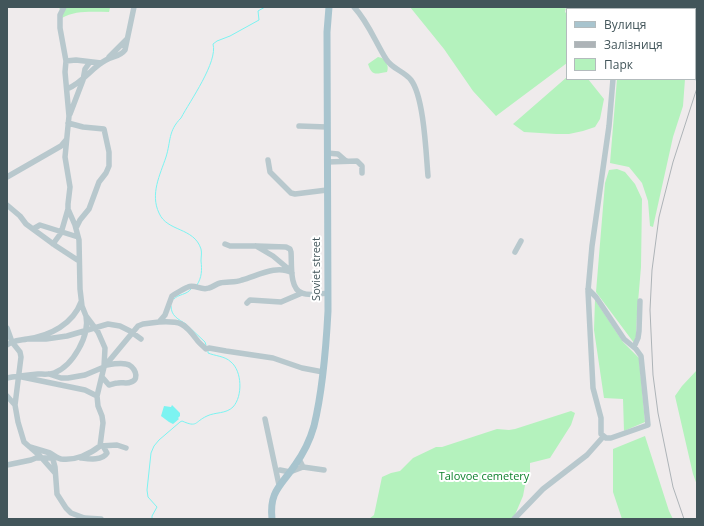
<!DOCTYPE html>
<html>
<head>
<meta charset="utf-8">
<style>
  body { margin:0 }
  #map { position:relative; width:704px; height:526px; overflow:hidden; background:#efebec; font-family:"Open Sans",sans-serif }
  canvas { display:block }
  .frame { position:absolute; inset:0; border:8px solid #42555a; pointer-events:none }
  .legend { position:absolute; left:566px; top:8px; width:130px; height:72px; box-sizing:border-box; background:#fff; border:1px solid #b3bbbd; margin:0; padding:5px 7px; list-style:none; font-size:12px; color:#42555a }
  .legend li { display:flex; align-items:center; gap:8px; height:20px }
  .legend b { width:20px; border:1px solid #b3bbbd }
</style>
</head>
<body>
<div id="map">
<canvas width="704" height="526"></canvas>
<div class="frame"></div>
<ul class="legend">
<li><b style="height:5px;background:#a8c4ce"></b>Вулиця</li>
<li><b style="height:5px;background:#adb3b7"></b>Залізниця</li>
<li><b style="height:11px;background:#b4f2bd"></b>Парк</li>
</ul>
</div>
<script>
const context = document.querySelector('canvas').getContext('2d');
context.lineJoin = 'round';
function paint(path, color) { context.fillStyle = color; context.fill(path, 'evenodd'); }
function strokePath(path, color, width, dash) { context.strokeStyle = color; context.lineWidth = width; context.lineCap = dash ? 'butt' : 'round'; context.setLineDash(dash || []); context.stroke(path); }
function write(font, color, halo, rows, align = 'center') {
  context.font = font + ' "Open Sans",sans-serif'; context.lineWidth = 4; context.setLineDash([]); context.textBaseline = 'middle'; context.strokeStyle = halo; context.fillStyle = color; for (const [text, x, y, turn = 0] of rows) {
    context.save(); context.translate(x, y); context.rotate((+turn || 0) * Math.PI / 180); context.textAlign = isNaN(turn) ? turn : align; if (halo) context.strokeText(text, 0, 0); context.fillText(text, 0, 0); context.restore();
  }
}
paint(new Path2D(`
  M58,7H110V8L109,12C94,12 75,10 62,18L61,10Z
  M410,7H566L565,12L567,14V63L496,116L473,91L444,49Z
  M378,57L382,58C387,62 389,67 387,72C375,74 372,76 368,64Z
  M567,77V79H588L604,99L600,119L595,127L583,131L569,134H556L524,132L513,124Z
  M617,79H685L683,106L673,137L653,227L650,226L648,201L642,183L629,167L610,163Z
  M617,169L625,172L635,184L642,199L641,267L637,314L636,336L634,343L596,292L605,183L609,170Z
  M595,300L623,342L639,358L645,422L624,431L623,399L604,398L594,330Z
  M697,370V485L693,474L675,396L682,386Z
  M571,411L575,413L571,425L550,458L530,463V475L526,480L523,496L514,517L508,519H369L374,515L382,477L391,473L400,471L413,458L436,447H442L497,429L509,430L515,429Z
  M645,436L669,511L673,519H622L613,492V449Z`), '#b4f2bd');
paint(new Path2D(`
  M172,405L180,413V416L178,418L179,419L173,424L169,422L161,416L164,406L171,407Z`), '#7cf3f1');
strokePath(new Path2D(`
  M197,285C202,277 202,270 201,261C201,257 202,253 201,249C194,227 167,232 159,213C150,194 160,175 166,157C171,141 168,131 181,118C190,101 218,62 213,44L217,41L230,36L259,20L258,11L265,7
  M174,299C178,294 187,295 191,289
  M171,306C171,316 178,319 186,324
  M188,326L205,342L206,345
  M152,519V516L157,507L148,497L147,490L151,453L154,446L159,440L180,422L182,421C198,428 194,422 207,416C215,412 226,414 233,407C243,396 242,371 231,362C225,356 215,356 208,353V350`), '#7cf3f1', 1);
strokePath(new Path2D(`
  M354,7C368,22 375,41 386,59C392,69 404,71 411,80C424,97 426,153 428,176
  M619,9V7
  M109,57L127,39
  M66,61L76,60L101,63
  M67,89C84,82 92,67 106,60C113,56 120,57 125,50L134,7
  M70,114L83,80L85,69L90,62
  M68,123L83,127L104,129L109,152V166L106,173L99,182L89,209L80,220L76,228
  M299,126L327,127
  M327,153L338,154L346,161
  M268,160L270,172L291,193L295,194L327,190
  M327,162L357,161L362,166V173
  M7,177L61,146L66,140
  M7,205L20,216L26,224L56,246L79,261
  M33,229L40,225L78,237
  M53,244L61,233L68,209
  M225,244L230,246H257L286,247L290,249L291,252C292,263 289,289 302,293C309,296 320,294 328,293
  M256,246L273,256L291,271
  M515,252L521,241
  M588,289L596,297L624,339L636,349L641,356L648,425L611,438H606L601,434V418L593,388L588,291L592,246L609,126L613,79
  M247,303L250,300L281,302L302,293
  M159,322C180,321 184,322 197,340C199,343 203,346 206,349L209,348L226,351L273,358L302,368L323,372
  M7,328L12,342C18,340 22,340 27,339C50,336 73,324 81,302
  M28,339H46L67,336L108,324L120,326L130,331L141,339
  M7,345L12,342L20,352L21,357L15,405
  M634,347L638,338L639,331L640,301
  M49,374L61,378H68L85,375L104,367L138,326L143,324L159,322L165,315L172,296C177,293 183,289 188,287C195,284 201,291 209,288C213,287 216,284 220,283C227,281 235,283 242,280C257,276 277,264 292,273
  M22,377L85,390L97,396
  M102,377L109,385C113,384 115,383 118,383C122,382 127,384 131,382C141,379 134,365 126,364C121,363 113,364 107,365
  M7,378C17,376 28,375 38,374C43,374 49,375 54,373C73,366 90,335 86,316
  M7,396L15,405L18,422L24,442L40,456L55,473
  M265,419L279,485
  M100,446L117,445L126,448
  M30,447L50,453L52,456L55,467L57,494L66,508L71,513L87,519
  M50,453C53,455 57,458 61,459C75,461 90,454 100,446L103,423L102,416L98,406L97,396L104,367L105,348L98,332L86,316L82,306L80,289L79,240L75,225L68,209V204L70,187L65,157L69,116L65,72L66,61L60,28V15L64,7
  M81,458C89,459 102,461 107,453L103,446
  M299,459L303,467L324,470
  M7,465L31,460L36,458H55
  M280,470L290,472L303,467
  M85,518L101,519
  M514,519L543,489L587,455L603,437`), '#b8c8cd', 5.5);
strokePath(new Path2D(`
  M647,7L648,9
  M695,75L697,77
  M272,519C269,491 281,486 295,465C303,454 310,440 314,426C323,389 326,349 328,311L327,32L329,7`), '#a8c4ce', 7);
strokePath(new Path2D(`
  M684,519L673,487L658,413L653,375L650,310L652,270L659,217L673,162L697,88`), '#adb3b7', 1);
write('11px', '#42555a', '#fff', [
  ["Soviet street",317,269,-90]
]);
write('11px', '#0e812d', '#fff', [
  ["Talovoe cemetery",484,477]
]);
</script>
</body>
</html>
